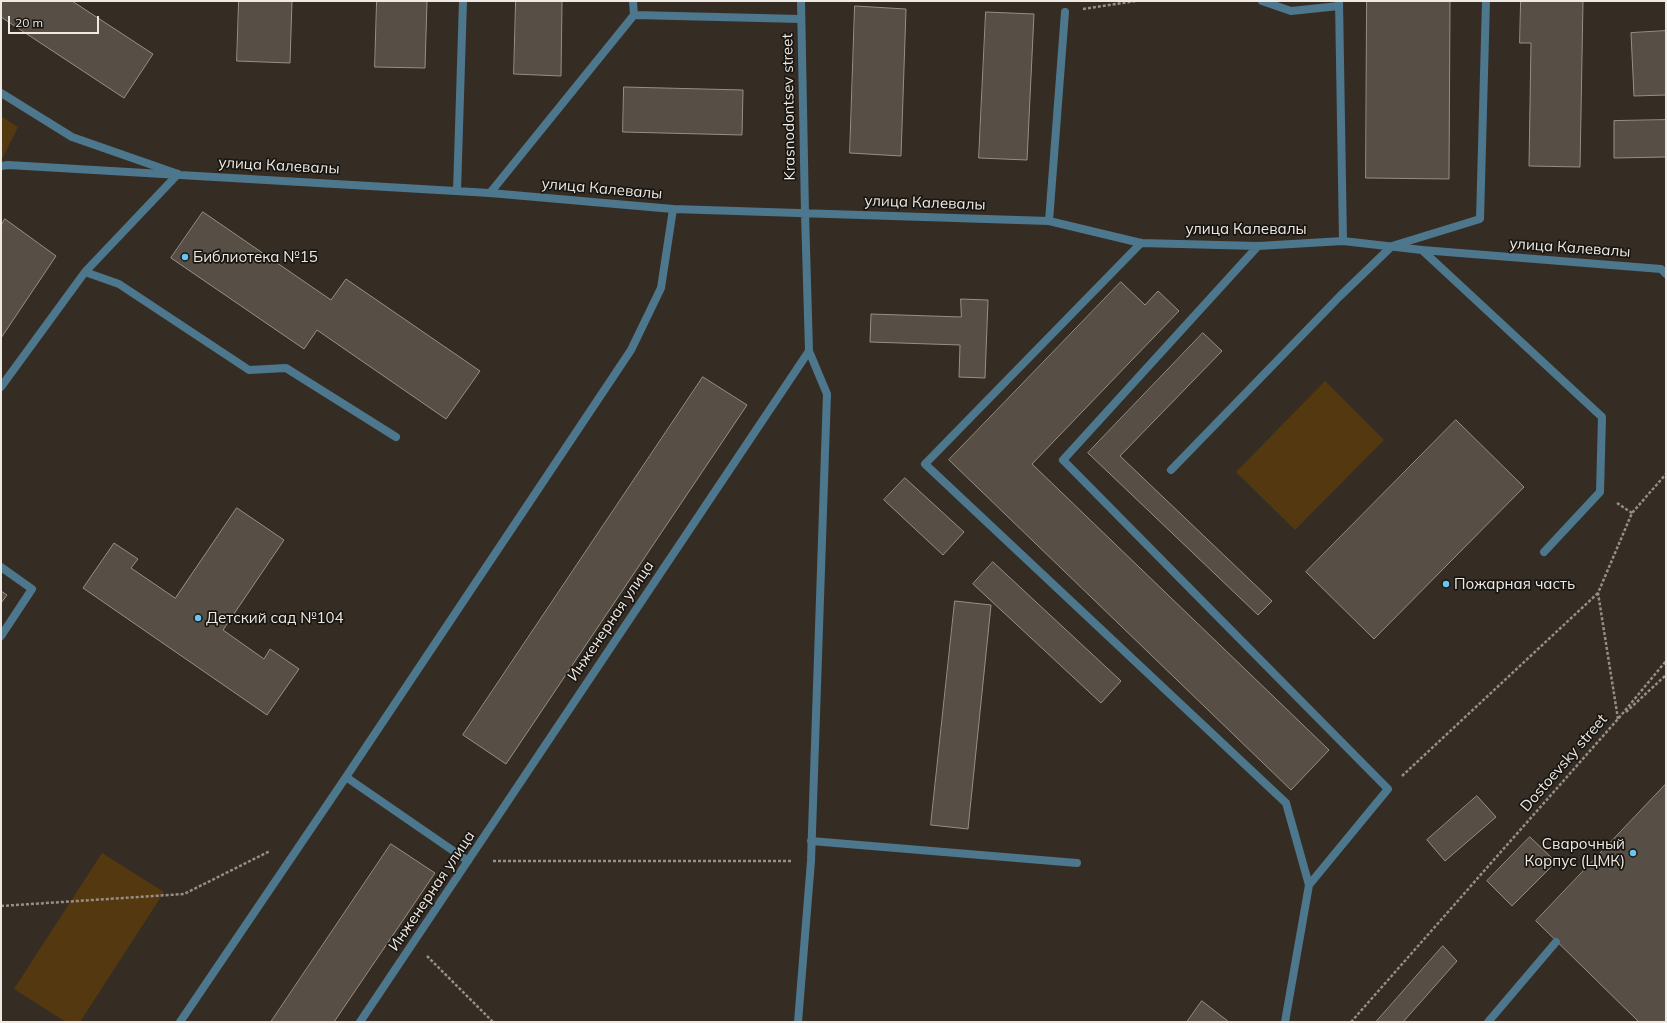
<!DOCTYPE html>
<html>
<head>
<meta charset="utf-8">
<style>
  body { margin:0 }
  #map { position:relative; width:1667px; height:1023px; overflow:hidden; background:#352d24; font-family:Mulish,sans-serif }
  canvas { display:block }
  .frame { position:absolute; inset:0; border:2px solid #efe9e3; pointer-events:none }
  .scale { position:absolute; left:8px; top:16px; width:91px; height:18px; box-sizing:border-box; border:2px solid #efe9e3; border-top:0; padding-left:5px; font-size:12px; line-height:14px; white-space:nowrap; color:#efe9e3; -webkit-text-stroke:3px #191612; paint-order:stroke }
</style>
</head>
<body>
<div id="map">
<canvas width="1667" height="1023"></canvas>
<div class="frame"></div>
<div class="scale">20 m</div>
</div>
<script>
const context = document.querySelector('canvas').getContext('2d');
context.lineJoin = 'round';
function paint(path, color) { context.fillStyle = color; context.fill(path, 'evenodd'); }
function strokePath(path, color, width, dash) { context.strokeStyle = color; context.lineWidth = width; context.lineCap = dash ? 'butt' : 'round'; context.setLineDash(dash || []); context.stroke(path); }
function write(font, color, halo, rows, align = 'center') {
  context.font = font + ' Mulish,sans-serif'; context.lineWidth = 3.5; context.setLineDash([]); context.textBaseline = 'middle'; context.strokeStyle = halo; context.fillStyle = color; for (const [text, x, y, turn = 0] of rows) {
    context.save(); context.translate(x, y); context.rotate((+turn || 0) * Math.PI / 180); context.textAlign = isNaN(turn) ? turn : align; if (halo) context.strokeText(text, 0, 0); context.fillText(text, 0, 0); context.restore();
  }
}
paint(new Path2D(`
  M1,116L18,127L1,161Z
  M1325,381L1384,440L1295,530L1236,472Z
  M102,853L164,892L80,1022H66L14,989Z`), '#543810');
const building = new Path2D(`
  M2,1H72L153,54L124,98L1,17Z
  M239,1H292L290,63L237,61Z
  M377,1H427L425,68L375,67Z
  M516,1H562L561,76L514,74Z
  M1367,1H1450L1449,179L1366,178Z
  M1521,1H1583L1580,167L1529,166L1531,43H1520Z
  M855,6L906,9L901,156L850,153Z
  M986,12L1034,14L1027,160L979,158Z
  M1666,31V95L1634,96L1631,33Z
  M624,87L743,90L742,135L623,132Z
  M1666,120V157L1614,158V121Z
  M203,212L331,300L346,279L480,371L446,419L317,330L304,349L171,258Z
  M5,219L56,256L1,338V226Z
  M1121,282L1145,305L1158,291L1179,311L1032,464L1329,750L1291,790L949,460Z
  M961,299L988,300L985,378L959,377L960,345L870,342L871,314L961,317Z
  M1203,333L1222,351L1120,456L1272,601L1258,615L1088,453Z
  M703,377L747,405L506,764L463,735Z
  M1456,420L1524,487L1374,639L1306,572Z
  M905,478L964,532L943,555L884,500Z
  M237,508L284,540L223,630L264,659L270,649L299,669L267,715L83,588L114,543L138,559L131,568L175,598Z
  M993,562L1121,681L1101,703L973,584Z
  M1,591L7,595L1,603Z
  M955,601L991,605L968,829L931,825Z
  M1666,784V1022H1639L1536,921Z
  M1477,796L1496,817L1445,861L1427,840Z
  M1530,837L1556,862L1512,906L1487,881Z
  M391,844L435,873L334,1022H271Z
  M1443,946L1457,961L1403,1022H1376Z
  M1202,1001L1229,1022H1187Z`);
paint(building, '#574f45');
strokePath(building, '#988f84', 1);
strokePath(new Path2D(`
  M1083,9L1136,1
  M1617,503L1632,513
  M1626,712L1666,675
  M1618,719L1598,593L1632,513L1666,474
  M1402,776L1598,593
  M493,861H792
  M1,906L184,894L270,851
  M427,956L493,1022
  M1351,1022L1618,719L1666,661`), '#968f87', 2.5, [3, 2]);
strokePath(new Path2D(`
  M1262,1L1291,11L1339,6
  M1339,1L1343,241
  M634,15L801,19
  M1,166L8,165L490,193L673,209L1049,221L1141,243L1258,246L1343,241L1422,250L1661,269L1666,274
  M178,174L85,272L119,284L249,370L286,368L396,437
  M457,191L463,1
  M490,193L634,15L633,1
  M1049,221L1065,12
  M1141,243L925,464L1286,803L1309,885L1285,1022
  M1258,246L1063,460L1388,789L1309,885
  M1422,250L1602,417L1600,492L1544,552
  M1,387L85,272
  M1171,470L1340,296L1392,246L1480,219L1486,1
  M1,567L32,589L1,636
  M346,777L631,350L661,288L673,209
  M811,841L1077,863
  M180,1022L346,777L468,861
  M360,1022L809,351L805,213
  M798,1022L811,861L827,394L809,351
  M1488,1022L1556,942`), '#4d778d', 8);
strokePath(new Path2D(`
  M801,1L805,213
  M1,93L72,137L178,174`), '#4d778d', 8);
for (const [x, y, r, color] of [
  [185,257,4,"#69c4f0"],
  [1446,584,4,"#69c4f0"],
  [198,618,4,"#69c4f0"],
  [1633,853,4,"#69c4f0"]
]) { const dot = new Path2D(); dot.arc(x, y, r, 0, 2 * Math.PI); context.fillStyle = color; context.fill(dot); strokePath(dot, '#191612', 1.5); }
write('15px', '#efe9e3', '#191612', [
  ["Krasnodontsev street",789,107,-91],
  ["улица Калевалы",279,166,3],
  ["улица Калевалы",602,189,5],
  ["улица Калевалы",925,203,2],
  ["улица Калевалы",1246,229],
  ["улица Калевалы",1570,248,4],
  ["Инженерная улица",611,621,-56],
  ["Dostoevsky street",1564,763,-49],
  ["Инженерная улица",432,891,-56]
]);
write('15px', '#efe9e3', '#191612', [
  ["Библиотека №15",193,257],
  ["Пожарная часть",1454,584],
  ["Детский сад №104",206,618],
  ["Сварочный",1625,844,"right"],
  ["Корпус (ЦМК)",1625,861,"right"]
], 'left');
</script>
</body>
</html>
